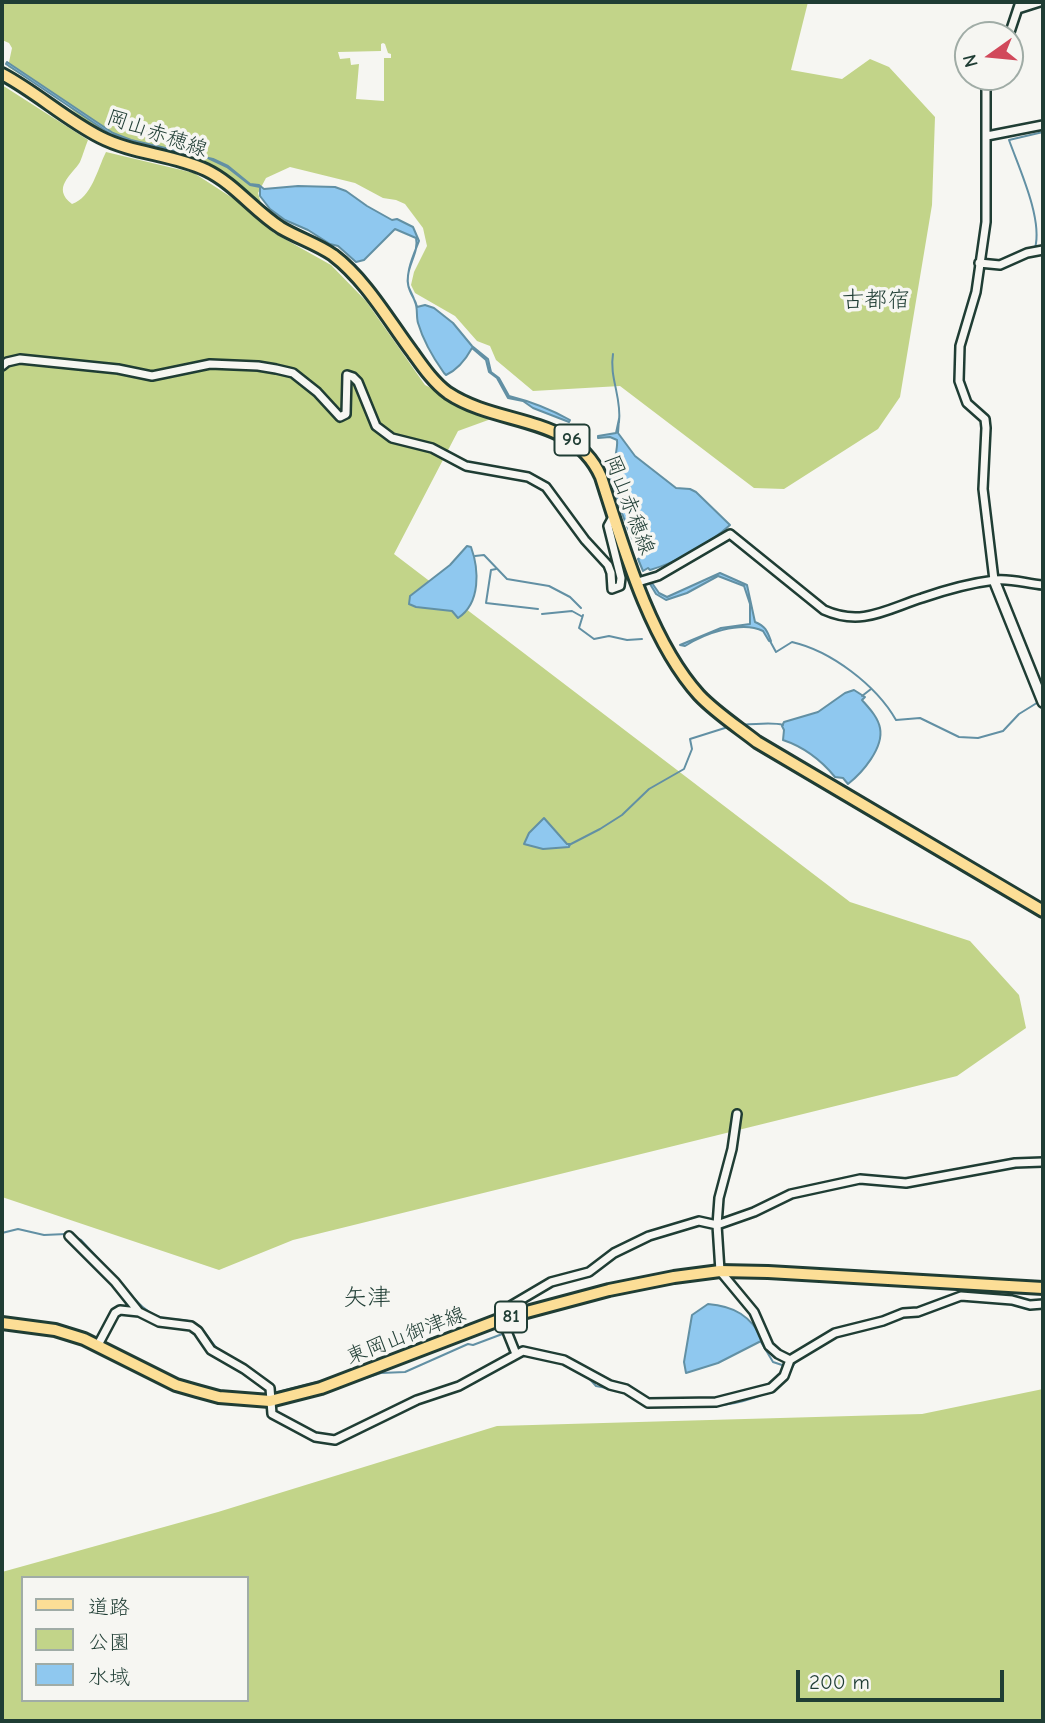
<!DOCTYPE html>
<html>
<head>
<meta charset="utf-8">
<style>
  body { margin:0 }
  #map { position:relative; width:1045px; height:1723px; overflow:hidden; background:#f6f6f2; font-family:"Comic Neue","Klee One",sans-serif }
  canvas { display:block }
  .frame { position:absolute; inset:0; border:4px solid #1f3d34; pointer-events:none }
  .legend { position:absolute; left:21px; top:1576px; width:228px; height:126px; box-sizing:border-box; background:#f6f6f2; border:2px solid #a0aca6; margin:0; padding:9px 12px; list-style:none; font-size:21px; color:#1f3d34 }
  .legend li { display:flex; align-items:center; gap:14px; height:35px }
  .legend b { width:35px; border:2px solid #a0aca6 }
  .north { position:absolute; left:954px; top:21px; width:70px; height:70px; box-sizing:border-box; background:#f6f6f2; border:2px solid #a0aca6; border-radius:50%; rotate:255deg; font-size:19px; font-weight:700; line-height:28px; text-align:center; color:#1f3d34 }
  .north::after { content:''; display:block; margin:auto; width:24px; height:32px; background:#d1495b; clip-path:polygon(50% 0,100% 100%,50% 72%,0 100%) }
  .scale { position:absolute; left:796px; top:1670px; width:208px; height:32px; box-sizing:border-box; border:4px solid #1f3d34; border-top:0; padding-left:9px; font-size:21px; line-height:24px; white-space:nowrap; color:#1f3d34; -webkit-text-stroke:5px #f6f6f2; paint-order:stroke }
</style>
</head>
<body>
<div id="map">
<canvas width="1045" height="1723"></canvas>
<div class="frame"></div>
<ul class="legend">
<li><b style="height:9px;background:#fcde96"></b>道路</li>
<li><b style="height:19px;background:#c2d489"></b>公園</li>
<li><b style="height:19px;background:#8fc8ef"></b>水域</li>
</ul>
<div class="north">N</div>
<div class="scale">200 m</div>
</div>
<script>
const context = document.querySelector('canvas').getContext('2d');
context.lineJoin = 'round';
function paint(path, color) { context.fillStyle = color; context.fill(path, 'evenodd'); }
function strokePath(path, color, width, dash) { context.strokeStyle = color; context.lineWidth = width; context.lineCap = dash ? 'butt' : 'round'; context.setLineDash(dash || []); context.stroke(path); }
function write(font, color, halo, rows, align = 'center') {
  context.font = font + ' "Comic Neue","Klee One",sans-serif'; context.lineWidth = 7; context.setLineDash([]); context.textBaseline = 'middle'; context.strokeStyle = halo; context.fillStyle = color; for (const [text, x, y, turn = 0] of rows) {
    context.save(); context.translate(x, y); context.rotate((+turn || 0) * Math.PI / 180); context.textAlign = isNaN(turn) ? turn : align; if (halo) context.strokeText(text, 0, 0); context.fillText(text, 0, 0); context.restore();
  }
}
paint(new Path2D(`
  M2,2H808L791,70L842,79L870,59L889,67L935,117L932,205L900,397L878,429L784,489L754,488L620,386L533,391L496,360L490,346L477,341L455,316L415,293L411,285L414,272L427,246L423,228L405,204L396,200L383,198L355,183L290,167L266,178L258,193L262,207L214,166L97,131L58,98L8,67L12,48L9,43L2,40ZM383,43L385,44L388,53L391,54V58H384V101L356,99L359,64L351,65L350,58L340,59L338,52L381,51V44Z
  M2,85L88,140C85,147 83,155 80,162C72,175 51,188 72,204C92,197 97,170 106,152L194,173L234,199L274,233L331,265L366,301L425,385L491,419L458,431L394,554L850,902L970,941L1019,995L1026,1028L957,1076L293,1240L219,1270L2,1197Z
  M1043,1389V1721H2V1572L218,1512L497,1426L922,1414ZM23,1578H247V1700H23Z`), '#c2d489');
const water = new Path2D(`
  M7,62L113,133L131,140L213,159L228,166L250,184L259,185L264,189L298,186L335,187L346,191L367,206L392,220L397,219L413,227L419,241C414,254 403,276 410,291C412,297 416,300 417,307L425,305L434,308L453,323L472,346L488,359L491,372L499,378L509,396C529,401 552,410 570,420L569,422L533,408L523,401L508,398L497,378L489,372L486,360L472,348C466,359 459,369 446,375L444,373C434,359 423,340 418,323C416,316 418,308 415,302C412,291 406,288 408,276C409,263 419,251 416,238L395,229L364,260L356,262L338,246L330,244L308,230L285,220L270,209L260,196V187L250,185L227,167L208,158L154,148L112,135L6,64Z
  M619,419L618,433L635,456L676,488L690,489L696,492L730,525C708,545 677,562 650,570L648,568L643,571L638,559L642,557C627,532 618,504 610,476C613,471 618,446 617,440L610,437L598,438V436L616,433Z
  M467,546L471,547C479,569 481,603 458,618L452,611L416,607L409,604L410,596L450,565Z
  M720,573L747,585L755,622C765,626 767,630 771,641H769L763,631C741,620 704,634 685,646L680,645L721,628L750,624V604L744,586L718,576L687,593L666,600L656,594L650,584L652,583L659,593L667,597Z
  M854,690L865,697L862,700C869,708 878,717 880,728C884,748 862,773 848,784L843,778L835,777C821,760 804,747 783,740L784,730L782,726L784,722L818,712L845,693Z
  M544,818L567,844H570L569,847L543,849L524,844L529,833Z
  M708,1304C734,1306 751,1316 763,1340L718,1363L686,1373L684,1362L692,1315Z`);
paint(water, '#8fc8ef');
strokePath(water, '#6290a4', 2);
strokePath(new Path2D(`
  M1035,248C1043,219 1019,168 1009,140L1043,132
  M613,354C609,377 622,398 619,422
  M475,556L484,555L507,579L549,586L570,597L581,608
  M496,569L491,570L486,603L538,609
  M542,614L572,611L581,616
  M583,615L579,628L594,639L609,636L627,640L642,639
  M770,641L776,652L792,642C831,651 876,685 896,720L920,718L959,737L978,738L1003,731L1019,714L1040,701
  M862,696L871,689
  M741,725C752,724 774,722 783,725
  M569,845L600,829L622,815L649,789L684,769L692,749L690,739L728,727
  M2,1233L18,1229L44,1235L66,1234
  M74,1237L81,1240L115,1277
  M121,1283C134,1299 147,1316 168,1319C177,1320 187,1319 195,1323C207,1330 210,1344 221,1352
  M510,1332L518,1349
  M761,1342L773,1362L782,1365
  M788,1374L796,1361
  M587,1376L596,1386L612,1389
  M350,1383L381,1373L405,1372L468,1344L473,1345L505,1333
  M274,1393L333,1378
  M633,1398L640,1403L649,1406
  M718,1405C735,1405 776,1394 785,1379`), '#6290a4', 2);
const minor = new Path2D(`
  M1018,9L1040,2
  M1009,35L1020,2
  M986,77V222L976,292L960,346L959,381L967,403L985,419L986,428L983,489L994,580
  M987,136L1043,125
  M979,263L1000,265L1027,253L1043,250
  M2,366L7,362L20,359L118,369L152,376L210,364L258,366L276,369L293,373L317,392L340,417L346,414L347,375L353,377L358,382L376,426L392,438L432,448L466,466L528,477L546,487L585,540L608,565L611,573L612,589L620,586L621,578L608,526L613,517
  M638,582L658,576L730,534L824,610C862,627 887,609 922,598C945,590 971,583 995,580C1012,578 1027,584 1043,585
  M737,1114L732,1149L719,1198L717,1225L720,1271L754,1312L769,1346L778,1354L790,1360
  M69,1236L115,1282L139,1312L159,1322L191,1326L198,1331L211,1350L244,1369L270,1388L272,1414L315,1437L335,1440L417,1400L459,1386L523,1351L564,1360L610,1385L626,1389L648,1403L716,1402L771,1388L784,1376L790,1360L835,1333L883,1321L903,1313L918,1312L961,1296L1012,1300L1030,1305L1043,1304
  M98,1345L115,1313L120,1310L139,1312
  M516,1354L504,1324L506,1312L512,1305L551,1282L589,1272L614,1253L649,1236L699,1221L717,1225L754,1212L791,1194L860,1179L906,1183L1015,1163L1043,1162`);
const tertiary = new Path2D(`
  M994,580L1043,702`);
const primary = new Path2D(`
  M2,74C36,92 65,119 100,137C133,154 172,154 206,170C235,184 254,211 281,228C298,238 317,244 333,255C366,280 389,321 413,353C423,367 434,383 448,393C499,427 573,414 601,477C623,546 650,641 699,695C716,713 738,727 757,742L1043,911
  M2,1323L55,1330L84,1339L176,1385L197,1391L219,1397L270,1401L321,1388L504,1318L609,1290L674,1277L720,1271L768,1272L1043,1288`);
strokePath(minor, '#1f3d34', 12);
strokePath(tertiary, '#1f3d34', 14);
strokePath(primary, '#1f3d34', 16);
strokePath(minor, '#f6f6f2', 7);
strokePath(tertiary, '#f6f6f2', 9);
strokePath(primary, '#fcde96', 10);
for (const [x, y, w] of [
  [572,440,35],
  [511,1317,32]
]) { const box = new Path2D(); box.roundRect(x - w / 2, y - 15.5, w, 31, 5); context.fillStyle = '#f6f6f2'; context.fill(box); strokePath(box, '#1f3d34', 2); }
write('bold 19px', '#1f3d34', null, [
  ["96",572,440],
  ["81",511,1317]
]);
write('21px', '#1f3d34', '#f6f6f2', [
  ["岡山赤穂線",157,134,19],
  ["岡山赤穂線",629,505,69],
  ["東岡山御津線",406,1336,-21]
]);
write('23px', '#1f3d34', '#f6f6f2', [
  ["古都宿",876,300]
]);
write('24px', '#1f3d34', '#f6f6f2', [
  ["矢津",367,1298]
]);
</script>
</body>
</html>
